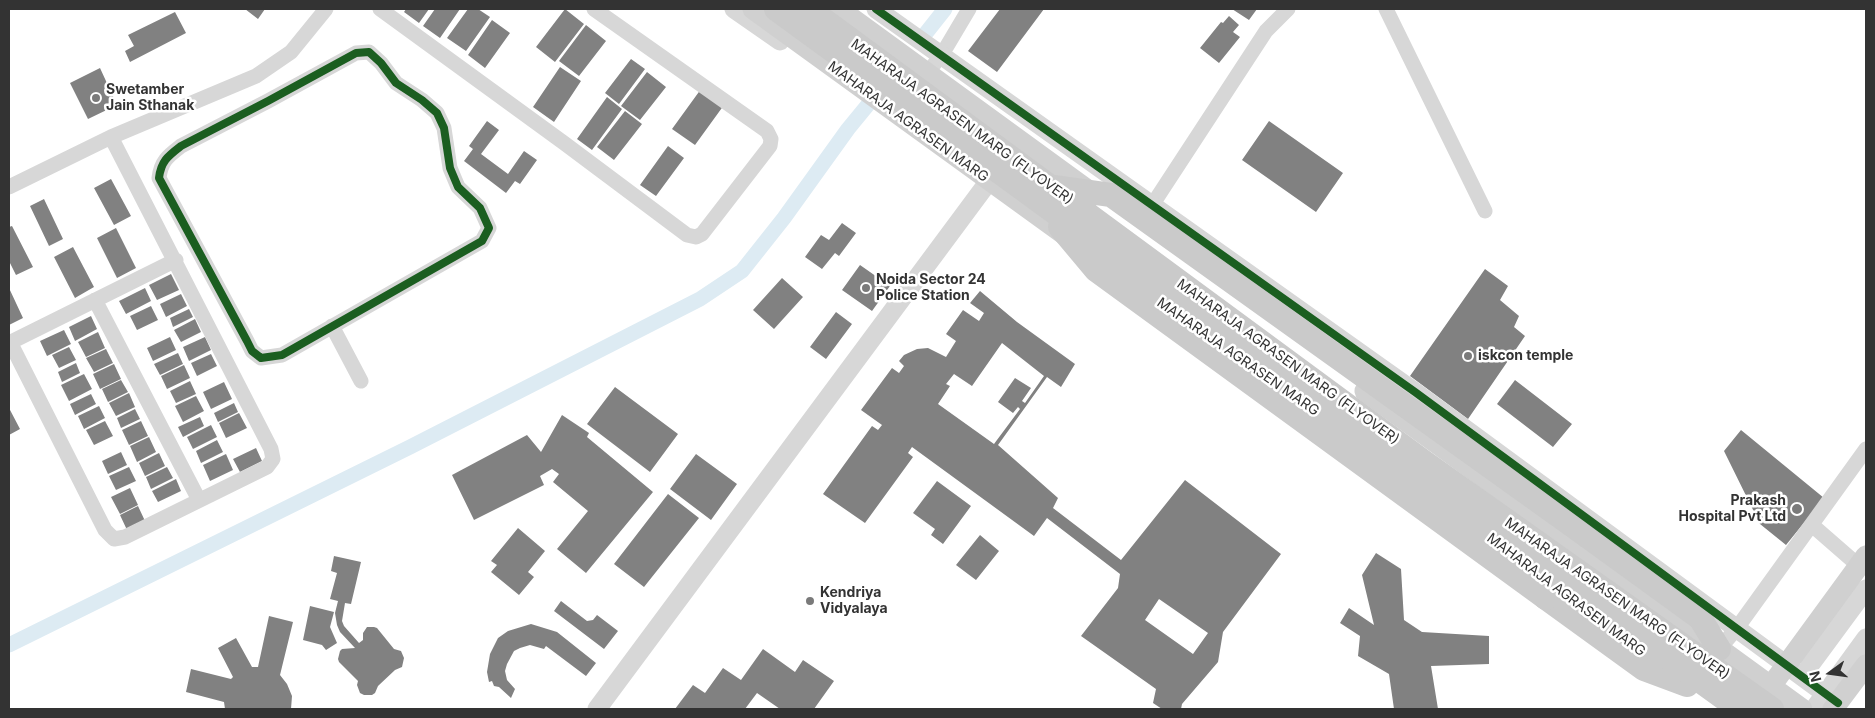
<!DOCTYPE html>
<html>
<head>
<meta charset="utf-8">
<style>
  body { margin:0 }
  #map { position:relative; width:1875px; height:718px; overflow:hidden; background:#fff; font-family:Inter,sans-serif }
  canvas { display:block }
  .frame { position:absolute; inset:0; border:10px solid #333; pointer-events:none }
  .north { position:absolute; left:1805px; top:648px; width:50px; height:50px; -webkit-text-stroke:4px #fff; paint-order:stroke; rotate:256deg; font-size:14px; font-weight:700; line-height:20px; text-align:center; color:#333 }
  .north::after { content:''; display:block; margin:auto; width:18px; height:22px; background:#333; clip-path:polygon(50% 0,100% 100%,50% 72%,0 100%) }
</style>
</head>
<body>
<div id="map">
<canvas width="1875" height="718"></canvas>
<div class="frame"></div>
<div class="north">N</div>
</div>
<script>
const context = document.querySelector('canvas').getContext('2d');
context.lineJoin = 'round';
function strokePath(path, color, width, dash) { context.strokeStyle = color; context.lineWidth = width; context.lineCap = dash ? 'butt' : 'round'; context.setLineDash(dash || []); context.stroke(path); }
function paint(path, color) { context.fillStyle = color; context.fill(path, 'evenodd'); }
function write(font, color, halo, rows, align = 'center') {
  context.font = font + ' Inter,sans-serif'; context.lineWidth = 5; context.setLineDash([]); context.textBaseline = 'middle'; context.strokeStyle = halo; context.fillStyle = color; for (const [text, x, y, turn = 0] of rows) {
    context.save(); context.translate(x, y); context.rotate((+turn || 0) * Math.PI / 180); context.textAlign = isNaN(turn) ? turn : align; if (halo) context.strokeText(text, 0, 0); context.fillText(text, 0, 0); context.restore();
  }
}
strokePath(new Path2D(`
  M926,33L945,9
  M9,645L410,447L700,299L742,271L784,218L848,129L880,90`), '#ddebf3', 15);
paint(new Path2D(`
  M245,9H265L258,19Z
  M406,9H429L419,23L404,12Z
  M435,9H460L440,38L423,26Z
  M468,9H478L490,17L466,51L447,38Z
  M565,9L584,24L555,62L536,47Z
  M1000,9H1044L997,72L968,51Z
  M1232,9H1257L1249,20Z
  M175,12L186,33L130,62L125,51L134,46L128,35Z
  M1229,16L1239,25L1233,32L1240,37L1219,63L1200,48L1221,22L1223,23Z
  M492,20L510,33L485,68L468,55Z
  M586,25L606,41L579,76L559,61Z
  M631,59L645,69L619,104L605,93Z
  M560,67L581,81L554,122L533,107Z
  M100,68L117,105L88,119L70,83Z
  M647,72L666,87L640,120L621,106Z
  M701,89L724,105L695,145L672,129Z
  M607,97L622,109L592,150L577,139Z
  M625,111L642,124L614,160L597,147Z
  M487,121L499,130L481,154L508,174L524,151L537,160L520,184L515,181L506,193L464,161L473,149L469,146Z
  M1269,121L1343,173L1316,212L1242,160Z
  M668,146L684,158L656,196L640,185Z
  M111,179L131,216L114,225L94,188Z
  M44,199L63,239L49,246L30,206Z
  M842,223L856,233L839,256L835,253L822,269L805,257L821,235L829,240Z
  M12,226L33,267L16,275L9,261V227Z
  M116,228L136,268L117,278L97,238Z
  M73,247L94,287L75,298L54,257Z
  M860,265L890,286L872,311L842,290Z
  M1485,269L1508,286L1500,300L1519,316L1514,327L1525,336L1468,419L1410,376Z
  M171,274L179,290L157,300L149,285Z
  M782,278L803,297L774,329L753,310Z
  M9,288L23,318L9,325Z
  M145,288L151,301L126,314L119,301Z
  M980,291L1017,322L1075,364L1061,387L1047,377L998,445L1058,498L1053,508L1121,560L1185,480L1281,554L1223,632L1218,662L1182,704L1181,709H1162L1153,703L1156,689L1081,636L1118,588L1120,574L1047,518L1034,536L912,447L908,453L913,457L865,523L823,494L872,426L878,430L882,425L861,410L892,368L899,373L904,366L899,361L904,355L917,349L928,348L946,357L956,341L946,334L963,310L979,321L984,313L970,303ZM1002,343L1044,376L1025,403L1022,401L1031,388L1015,378L998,402L1013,413L1018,407L1020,409L994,444L938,404L950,386L946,384L954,374L972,386ZM1159,599L1208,633L1193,654L1145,620Z
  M181,294L187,306L166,317L160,304Z
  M151,306L158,320L137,330L130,316Z
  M189,309L193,317L173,327L170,318Z
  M836,312L852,324L826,359L810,347Z
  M91,316L97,329L75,341L69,327Z
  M195,319L201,332L181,342L174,330Z
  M64,330L71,344L47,356L40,341Z
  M98,332L105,348L86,357L78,342Z
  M170,337L176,350L153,361L147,348Z
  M205,337L211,350L189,361L183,347Z
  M69,347L76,360L59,368L52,355Z
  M106,349L113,363L94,372L86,358Z
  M178,353L183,364L160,375L154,364Z
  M211,354L217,366L197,376L191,363Z
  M76,363L80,373L62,382L58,372Z
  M114,364L121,379L100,389L93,374Z
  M184,365L190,378L167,389L161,376Z
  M84,374L92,389L69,401L61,385Z
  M121,380L128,392L108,402L102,389Z
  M1515,380L1572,424L1553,447L1497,404Z
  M190,381L196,394L176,403L170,391Z
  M224,382L232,399L211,409L203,392Z
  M615,387L678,434L650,472L587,424Z
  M129,393L135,407L116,416L109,403Z
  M91,394L96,404L75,415L70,404Z
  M196,396L204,411L183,422L175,406Z
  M234,403L238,412L218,422L214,413Z
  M99,406L105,418L84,429L78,416Z
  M9,408L20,429L9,435Z
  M135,409L140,419L121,428L117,418Z
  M239,413L247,428L226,438L219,423Z
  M562,415L589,433L587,437L653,492L586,573L557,549L588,511L553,482L559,474L552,469L540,476L544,485L474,520L452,475L527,435L541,452Z
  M200,417L204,426L183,437L178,427Z
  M105,421L113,436L94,445L86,430Z
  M141,421L148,436L129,445L122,430Z
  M211,425L217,437L193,449L187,437Z
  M1741,430L1824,498L1786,545L1760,524L1724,451Z
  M149,437L156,452L137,462L130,446Z
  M217,440L223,452L201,463L196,451Z
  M256,448L262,461L240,472L233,459Z
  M121,452L127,465L108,474L102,461Z
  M159,453L165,466L145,476L139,463Z
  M226,454L233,470L210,481L203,465Z
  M696,454L737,484L711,520L670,489Z
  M129,467L136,481L116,490L109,476Z
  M167,467L173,478L151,489L146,477Z
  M176,479L181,491L158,502L152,491Z
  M937,481L971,506L943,544L931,535L935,529L913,513Z
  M130,488L138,505L120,514L111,497Z
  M668,494L699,518L644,587L614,564Z
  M138,506L145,521L127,530L120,515Z
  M518,528L545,551L528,572L534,577L519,595L491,572L497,565L491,561Z
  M980,535L999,551L976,580L956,565Z
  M1376,553L1401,569L1404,620L1422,632L1489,636V664L1431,666L1438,709H1394L1389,674L1358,656L1360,636L1340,623L1349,608L1374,625L1362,575Z
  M334,556L361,562L351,604L345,603L342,621L344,626L359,643L363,640V633L367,627H374L377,628L394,649L401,651L404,658L402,667L395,670L378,686L375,693L372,695H364L360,693L357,685L358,681L339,662L338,659L340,651L342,649L355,648L340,632L337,625L335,613L338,601L330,599L337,573L331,571Z
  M561,601L587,621L593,620L597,615L618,631L604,649L554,611Z
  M310,606L334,612L330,627L337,643L326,650L322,645L303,640Z
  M269,616L293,622L280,675L287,684L292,696L291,709H225L224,702L186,692L191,669L231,679L233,677L218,648L236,638L252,667H258Z
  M531,624L557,632L596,663L586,676L546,646L544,649L530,645L520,648L514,651L507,664L505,671L507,680L515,689L511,698L499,687L494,686L492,681L489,682L487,672L490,654L498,638L508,631Z
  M763,649L795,672L803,660L834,681L814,709H780L757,693L745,709H675L693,685L705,693L723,668L741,680Z`), '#818181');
strokePath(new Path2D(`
  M1814,709L1834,682`), '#d6d6d6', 19, [19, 9]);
strokePath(new Path2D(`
  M380,9L564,143L687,235L696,237L702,234L770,146L771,139L767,131L594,9
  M1386,9L1485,211
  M369,52L381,63L396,83L422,100L437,113L444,128L450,168L458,187L480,208L489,228L482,241L282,355L261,358L252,351L247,341L159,178C161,161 168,156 181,146L268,101L356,53Z
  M928,73L947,46L969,9
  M9,187L111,137L256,76L291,52L326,9
  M1147,213L1266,31L1288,9
  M95,300L199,500
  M332,326L361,381
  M10,342L105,530L114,539L125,537L267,467L273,459L271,449L111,137
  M9,343L176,260
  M1812,525L1859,566
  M1719,649L1737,628L1866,449`), '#d7d7d7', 15);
strokePath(new Path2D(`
  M734,9L780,41
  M876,9L1415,392L1838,703
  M1810,665L1866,589
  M1834,682L1866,638
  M597,709L989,181`), '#d7d7d7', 19);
strokePath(new Path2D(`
  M753,9L1072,240
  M839,9L1093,194
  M1365,391L1802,709
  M1771,686L1866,556
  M1833,709L1866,665`), '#d0d0d0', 21);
strokePath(new Path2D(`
  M1587,536L1700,618L1719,649
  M1546,598L1644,669L1687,685`), '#cacaca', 24);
strokePath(new Path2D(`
  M776,9L1416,476L1739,709
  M809,9L1424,462L1772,709
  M1054,187L1111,195L1587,536
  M1060,227L1096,270L1546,598`), '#cacaca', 24);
strokePath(new Path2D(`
  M876,9L1415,392L1838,703
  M369,52L381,63L396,83L422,100L437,113L444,128L450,168L458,187L480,208L489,228L482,241L282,355L261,358L252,351L247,341L159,178C161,161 168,156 181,146L268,101L356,53Z`), '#1b5e20', 8);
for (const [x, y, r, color] of [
  [96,98,5,"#7a7a7a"],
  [866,288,5,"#7a7a7a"],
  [1468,356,5,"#7a7a7a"],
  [1797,509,6,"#7a7a7a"],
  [810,601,5,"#7a7a7a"]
]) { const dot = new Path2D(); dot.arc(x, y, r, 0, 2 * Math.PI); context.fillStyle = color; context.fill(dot); strokePath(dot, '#fff', 2); }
write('bold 14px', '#333', '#fff', [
  ["Swetamber",106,90],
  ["Jain Sthanak",106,106],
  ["Noida Sector 24",876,280],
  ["Police Station",876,296],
  ["iskcon temple",1478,356],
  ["Prakash",1786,501,"right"],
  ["Hospital Pvt Ltd",1786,517,"right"],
  ["Kendriya",820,593],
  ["Vidyalaya",820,609]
], 'left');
write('14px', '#333', '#fff', [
  ["MAHARAJA AGRASEN MARG",908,122,36],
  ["MAHARAJA AGRASEN MARG (FLYOVER)",962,122,36],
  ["MAHARAJA AGRASEN MARG",1238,357,35],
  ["MAHARAJA AGRASEN MARG (FLYOVER)",1288,362,36],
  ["MAHARAJA AGRASEN MARG",1566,595,37],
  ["MAHARAJA AGRASEN MARG (FLYOVER)",1617,599,35]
]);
</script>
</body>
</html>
